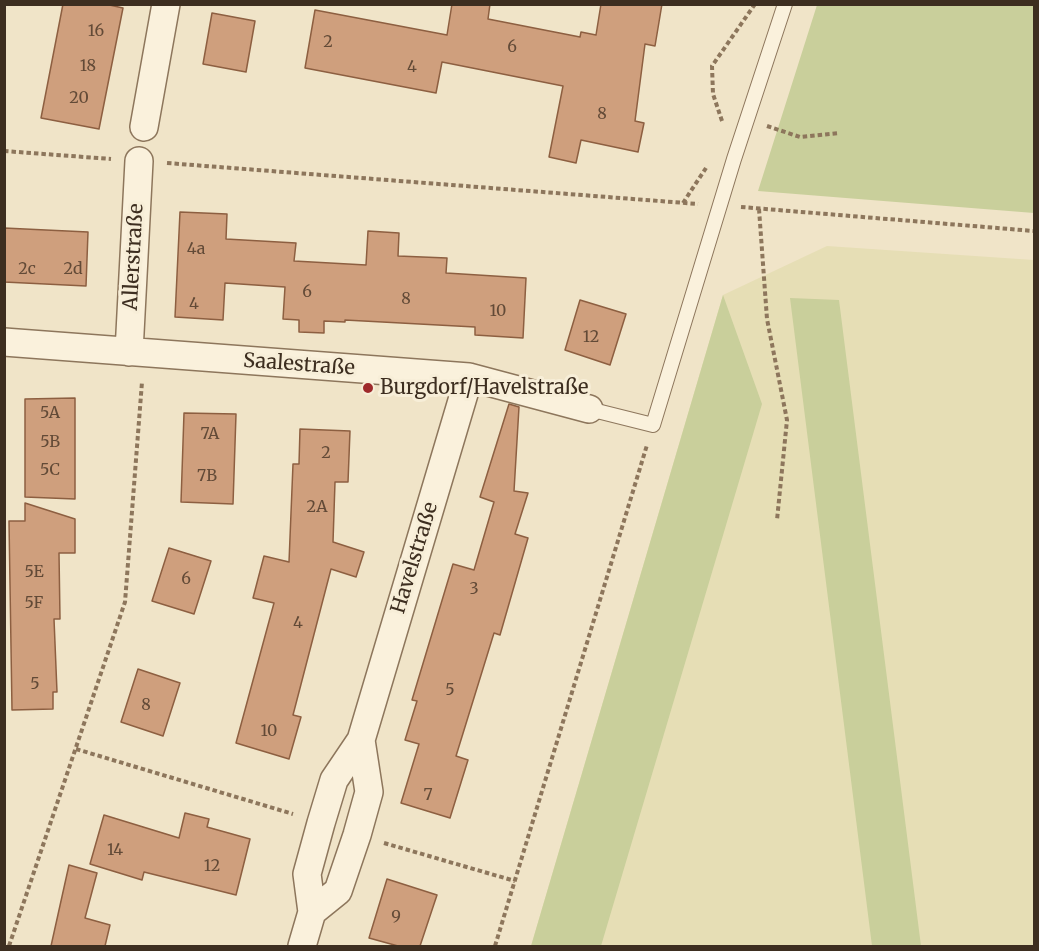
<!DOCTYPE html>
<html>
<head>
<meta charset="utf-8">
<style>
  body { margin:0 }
  #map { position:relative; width:1039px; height:951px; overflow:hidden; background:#f0e4c8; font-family:Merriweather,serif }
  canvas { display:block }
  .frame { position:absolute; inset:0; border:6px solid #3d2e20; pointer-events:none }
</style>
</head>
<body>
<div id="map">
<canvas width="1039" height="951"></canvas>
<div class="frame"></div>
</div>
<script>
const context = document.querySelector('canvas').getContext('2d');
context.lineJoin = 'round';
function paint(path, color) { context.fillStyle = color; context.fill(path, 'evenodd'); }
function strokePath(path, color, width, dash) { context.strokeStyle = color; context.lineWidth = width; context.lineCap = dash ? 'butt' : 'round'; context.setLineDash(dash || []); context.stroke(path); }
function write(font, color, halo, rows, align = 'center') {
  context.font = font + ' Merriweather,serif'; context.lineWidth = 6; context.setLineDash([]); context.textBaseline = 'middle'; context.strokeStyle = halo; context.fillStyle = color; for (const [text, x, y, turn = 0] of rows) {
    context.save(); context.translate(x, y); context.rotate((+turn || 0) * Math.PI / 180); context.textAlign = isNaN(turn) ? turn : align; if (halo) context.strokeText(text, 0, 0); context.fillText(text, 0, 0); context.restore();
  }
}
paint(new Path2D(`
  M827,246L1034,260V946H531L723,295Z`), '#e6deb5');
paint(new Path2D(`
  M817,5H1034V213L758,191Z
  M723,295L762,404L601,946H531Z
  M790,298L839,300L921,946H872Z`), '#c9cf9b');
const building = new Path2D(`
  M63,4H105L123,8L99,129L41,118Z
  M452,4H490L488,19L580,37L581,32L596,35L601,4H662L655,46L645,44L635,121L644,123L638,152L581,140L576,163L549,157L563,86L442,62L436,93L305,68L315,10L447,35Z
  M212,13L255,21L246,72L203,64Z
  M180,212L227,214L226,239L296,243L294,261L366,265L368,231L399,233L398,256L447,258L446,273L526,278L523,338L475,335V327L345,320V322L324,321V333L299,332V320L283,319L285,287L225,283L223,320L175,317Z
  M4,228L88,232L86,286L4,282Z
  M580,300L626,314L610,365L565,350Z
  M75,398V499L25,497V399Z
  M509,404L519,407L514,491L528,493L515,534L528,538L500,635L494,633L456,756L468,760L450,818L401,803L419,744L405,740L417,701L412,700L453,564L474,570L494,502L480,497Z
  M184,413L236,414L233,504L181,502Z
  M300,429L350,431L348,482H335L333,542L364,552L356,577L331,569L293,715L301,717L289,759L236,743L274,603L253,598L264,556L289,562L293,464H299Z
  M25,503L75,519V553H59L60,619H54L57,692H53V709L12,710L9,521H25Z
  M169,548L211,561L194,614L152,601Z
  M138,669L180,683L163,736L121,722Z
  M185,813L209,819L207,827L250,839L236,895L144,872L142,880L90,864L104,815L179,838Z
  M69,865L97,873L85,918L110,925L105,946H51Z
  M387,879L437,895L420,946H398L369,938Z`);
paint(building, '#cf9f7d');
strokePath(building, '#8d5f41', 1.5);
const service = new Path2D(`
  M589,409L653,425L734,159L785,4`);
const minor = new Path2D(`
  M144,127L166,4
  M4,342L469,377L589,409
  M129,352L139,161
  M312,912L338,891L357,835L369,792L361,740
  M302,946L312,912L307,874L321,823L334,780L361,740L469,377`);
strokePath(service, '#8d765c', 16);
strokePath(minor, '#8d765c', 30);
strokePath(new Path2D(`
  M722,121L713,94L712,66L755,4
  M767,126L800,137L839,133
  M4,151L111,159
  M167,163L698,204
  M683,203L706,168
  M741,207L1034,231
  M759,209L767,319L787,420L777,520
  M76,749L293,814
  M384,843L515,881
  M9,946L125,602L142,382
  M495,946L647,445`), '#8d765c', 4, [4.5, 3]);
strokePath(service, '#faf1dc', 14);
strokePath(minor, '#faf1dc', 27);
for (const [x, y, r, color] of [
  [368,388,6,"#9e2a2b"]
]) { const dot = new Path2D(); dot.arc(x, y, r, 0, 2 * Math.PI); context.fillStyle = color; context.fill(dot); strokePath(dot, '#f7eed8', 2); }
write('16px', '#624a37', null, [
  ["16",96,31],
  ["2",328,42],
  ["6",512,47],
  ["18",88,66],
  ["4",412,67],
  ["20",79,98],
  ["8",602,114],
  ["4a",196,249],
  ["2c",27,269],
  ["2d",73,269],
  ["6",307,292],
  ["8",406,299],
  ["4",194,304],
  ["10",498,311],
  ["12",591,337],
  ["5A",50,413],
  ["7A",210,434],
  ["5B",50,442],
  ["2",326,453],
  ["5C",50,470],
  ["7B",207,476],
  ["2A",317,507],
  ["5E",34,572],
  ["6",186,579],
  ["3",474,589],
  ["5F",34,603],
  ["4",298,623],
  ["5",35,684],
  ["5",450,690],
  ["8",146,705],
  ["10",269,731],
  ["7",428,795],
  ["14",115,850],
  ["12",212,866],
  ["9",396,917]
]);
write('20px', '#3d2e20', '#f7eed8', [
  ["Allerstraße",134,257,-87],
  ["Saalestraße",299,365,4],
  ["Havelstraße",415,558,-73]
]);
write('20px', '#3d2e20', '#f7eed8', [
  ["Burgdorf/Havelstraße",380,388]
], 'left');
</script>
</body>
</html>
